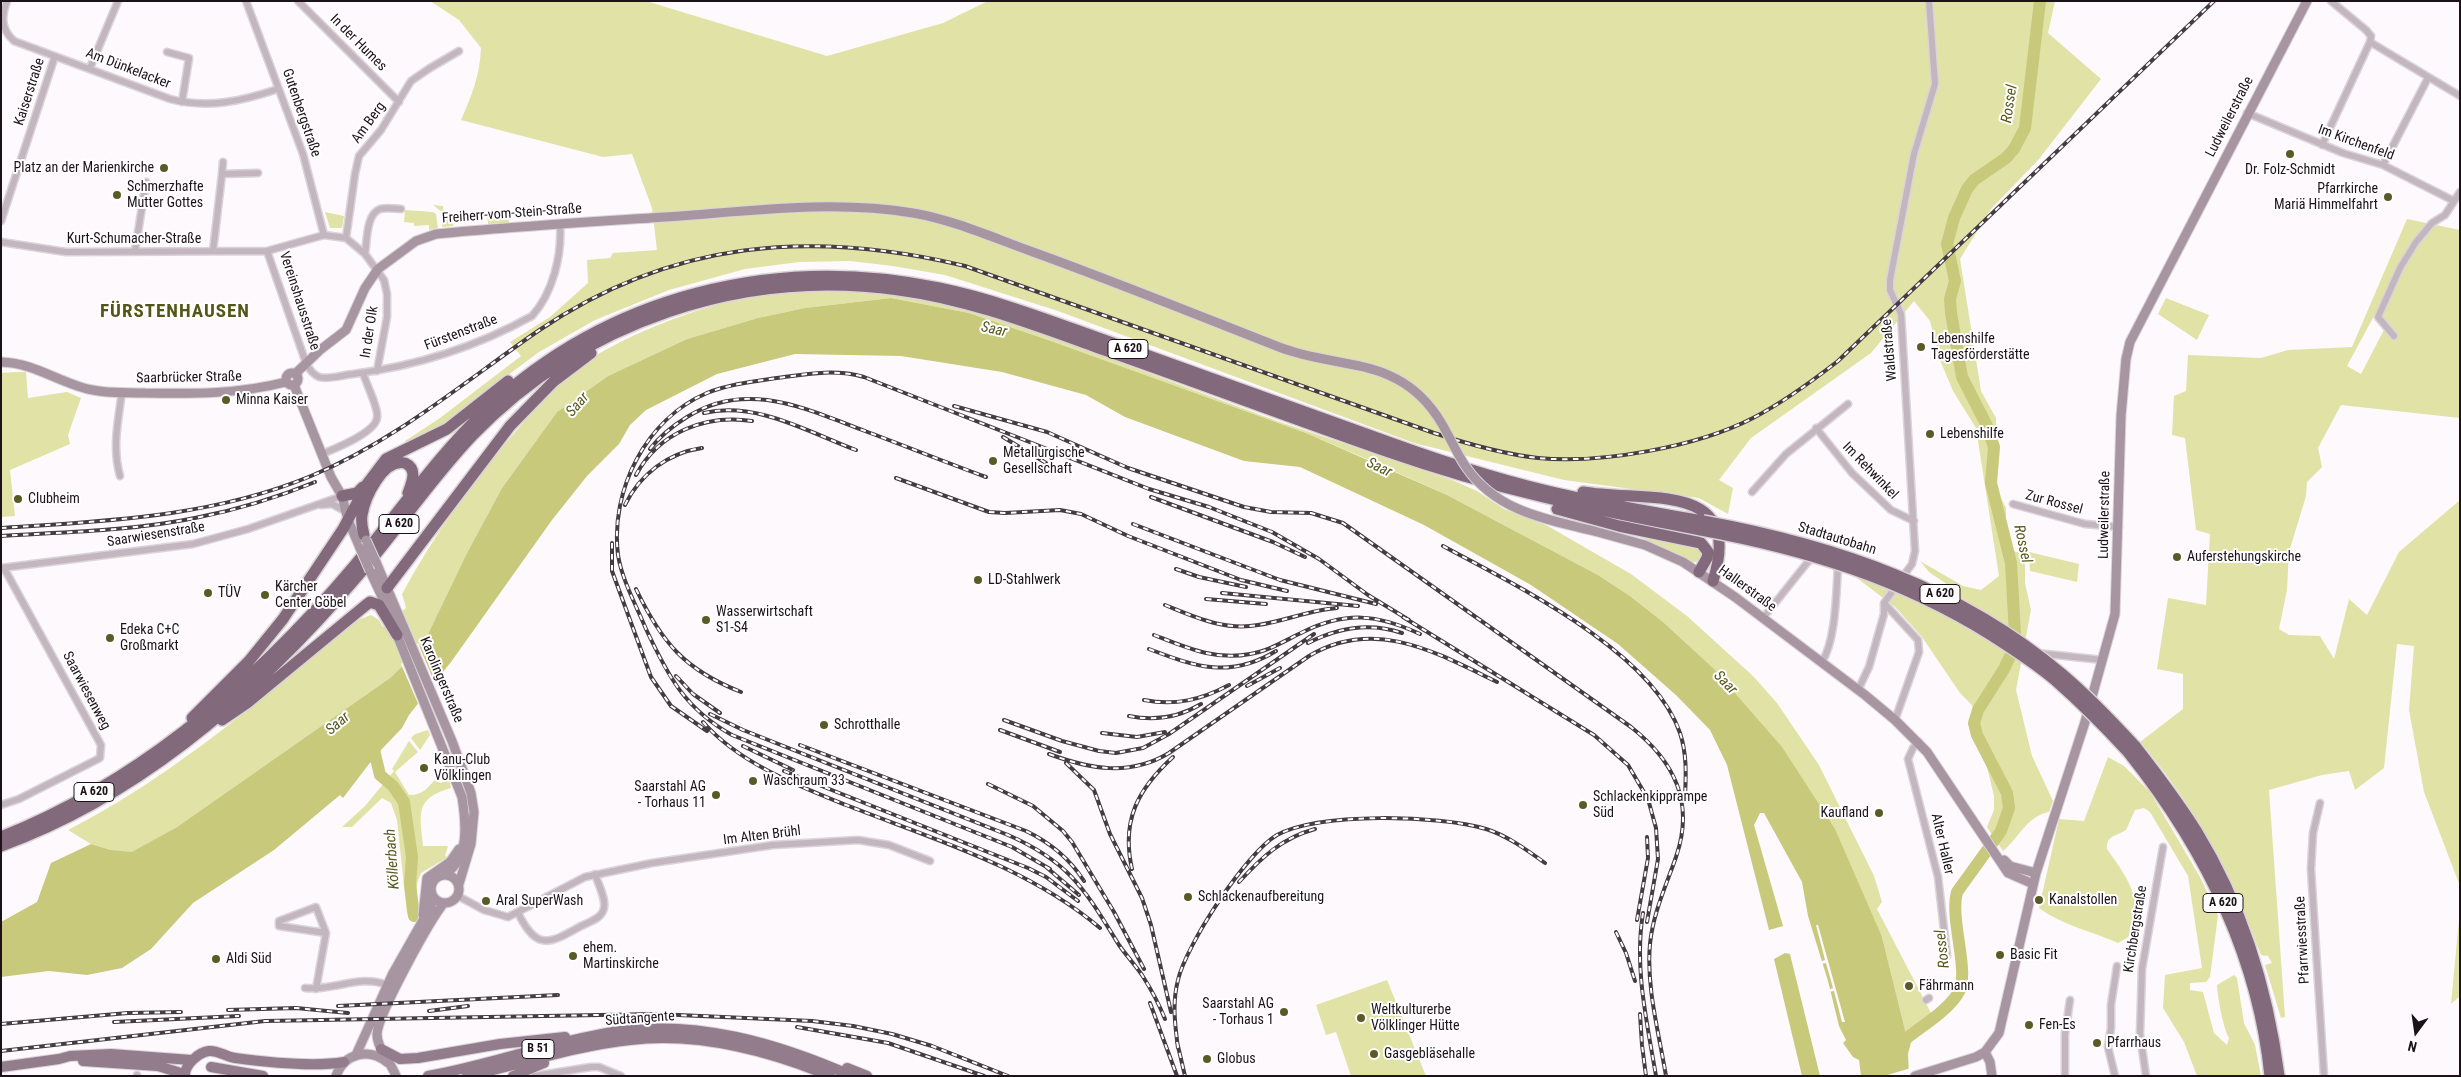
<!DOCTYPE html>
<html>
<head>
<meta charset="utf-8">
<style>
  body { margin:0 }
  #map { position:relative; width:2461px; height:1077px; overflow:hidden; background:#fef9fd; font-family:"Roboto Condensed",sans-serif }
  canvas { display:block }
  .frame { position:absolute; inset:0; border:2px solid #1c1219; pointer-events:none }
  .north { position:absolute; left:2391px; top:1007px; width:50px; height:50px; -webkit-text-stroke:4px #fff; paint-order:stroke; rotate:194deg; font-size:14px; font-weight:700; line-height:20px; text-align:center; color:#1c1219 }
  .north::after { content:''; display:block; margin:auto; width:18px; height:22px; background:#1c1219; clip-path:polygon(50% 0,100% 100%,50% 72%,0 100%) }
</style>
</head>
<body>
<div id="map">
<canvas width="2461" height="1077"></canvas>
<div class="frame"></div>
<div class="north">N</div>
</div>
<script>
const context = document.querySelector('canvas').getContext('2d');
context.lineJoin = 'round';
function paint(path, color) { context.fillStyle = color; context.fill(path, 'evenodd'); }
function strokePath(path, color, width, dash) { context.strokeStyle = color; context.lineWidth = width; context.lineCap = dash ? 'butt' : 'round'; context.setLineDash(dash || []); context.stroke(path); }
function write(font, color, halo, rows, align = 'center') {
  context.font = font + ' "Roboto Condensed",sans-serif'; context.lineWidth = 4; context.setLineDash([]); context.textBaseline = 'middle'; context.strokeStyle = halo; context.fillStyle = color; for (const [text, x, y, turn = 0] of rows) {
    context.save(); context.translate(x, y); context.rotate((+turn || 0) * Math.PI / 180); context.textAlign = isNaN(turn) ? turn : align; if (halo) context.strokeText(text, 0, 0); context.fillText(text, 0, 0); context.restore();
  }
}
paint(new Path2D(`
  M430,1H646L827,56L943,23L988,1H2055L2048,33L2101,79L2039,159L1991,209L1960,259L1981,391L1996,418L1997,491L2006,508V542L2009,550L2025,554V583L2031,610L2016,690L2032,756L2053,801L2049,812C2027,816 2019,838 2003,851L1987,827L1994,810V796L1972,705L1960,693L1922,637L1895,607L1849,572L1937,610L1948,585L1929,572L1920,561L1963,586L1981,590L1999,576L1976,428L1953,391L1940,360L1930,321L1914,301L1871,353L1751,438L1719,480L1733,488L1728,514L1699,498L1564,480L1414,443L1058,311L945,275L893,266L850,261L799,262L745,269L669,290L595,320L539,352L444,423L406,443L405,441L440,418L521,356L510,342L550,317L588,283L587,260L610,258L613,253L657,250L652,208L632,154L603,157L461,120C472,95 480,75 481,48L459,20Z
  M433,205L443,206V213H447L454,226L442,227V212Z
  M405,210L433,212L436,214L438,228L429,230V225L414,226V223L404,222Z
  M487,210H508L509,223L488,224Z
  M325,212L344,216L342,228H330Z
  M2407,219L2460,230V418L2341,405L2318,448L2322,467L2307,482L2306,496L2289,552L2287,590L2279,629L2289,635L2320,636L2334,659L2349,599L2367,615L2399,552L2460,500V886L2424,792L2409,710L2414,646L2397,644L2384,768L2355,790L2349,771L2322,775L2269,790L2285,1017L2281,1018L2265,965L2272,963L2268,956L2261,955C2231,875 2195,806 2140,742L2183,709V674L2157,669L2168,598L2206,605L2210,534L2196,530L2185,438L2172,435L2174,396L2186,391L2188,355L2261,358L2288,350L2352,347ZM2374,316L2385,328L2361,374L2347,366Z
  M799,292H891L939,301L1052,337L1277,421L1452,480L1477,491L1504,509L1546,525L1631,574L1687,616L1753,676L1777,703L1819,765L1874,876L1882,902L1877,909L1931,1013L1906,1034L1882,937L1712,667L1663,622L1630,596L1598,575L1447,495L1376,463L1306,433L1051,341L969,313L891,298L805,308L758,318L687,339L608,376L557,412L502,488L467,553L428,634L411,658L390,678L177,827L132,853L111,850L91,844L68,830C174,776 266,695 358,620L371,615L379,620L383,627L406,608L402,594C434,535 473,480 517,430C535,409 551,389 572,372C616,337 694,309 749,296C765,293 783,293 799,292Z
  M2166,298L2209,315L2197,340L2158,314Z
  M15,372H26L28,398L67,392L81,398L68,435L70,444L10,470L15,516L1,517V373Z
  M1617,531L1699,548L1702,551V559L1693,563L1640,537Z
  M2029,552L2079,564L2077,582L2030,571Z
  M428,730L430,735L420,750L411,738L415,734Z
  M409,741L418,752L395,772L409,795C423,795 428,788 437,777L440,783L449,780L451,788C414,799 420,813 423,846H448L445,856L448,857L421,873C412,890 421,904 413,918L407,914L397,820L391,803L382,798L352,827H342L365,806L394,771L392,769Z
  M2108,757L2124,766L2150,792L2200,877L2218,915L2210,977L2206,982L2190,983V990L2203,992L2214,1033L2227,1045L2229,1038C2224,1031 2217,995 2217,985L2234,975L2237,978L2244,1023L2255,1045L2261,1076H2197L2184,1042L2163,1008L2165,975L2202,968L2188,876L2150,812L2144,808L2135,810L2126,830C2117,836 2106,835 2107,849C2126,876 2137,890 2138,925L2127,938L2118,943C2091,931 2062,925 2039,908L2059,819L2084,821Z
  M2460,909V996L2451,1004Z
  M1387,980L1426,1076H1351L1336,1032L1326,1035L1316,1005Z`), '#e1e2a6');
paint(new Path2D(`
  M891,298L969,313L1051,341L1306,433L1447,495L1598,575L1630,596L1663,622L1712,667L1782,747L1835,829L1882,937L1906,1034L1914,1030L1908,1054L1909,1076H1861L1859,1060L1853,1057L1843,1043L1846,1040L1839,1026L1828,981L1808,916L1802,882L1764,813H1760L1754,825L1783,926L1769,930L1727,765L1710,730L1677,696L1618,644L1531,585L1424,525L1300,467L1244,461L1125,417L1086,395L1002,372L901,356L795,354L717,374L646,410L630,425L619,444L587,476L552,520L451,662L409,715L402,728L381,750L379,755L380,762L378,765L371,762L369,764L343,798L340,795L274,850L193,903L151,949L122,968L87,975L49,971L1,977V922L37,902L51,863L91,844L111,850L132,852L177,827L390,678L411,658L428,634L467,553L502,488L557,412L608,376L687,339L758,318L805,308Z
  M1785,953L1790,954L1820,1076H1802L1774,959Z`), '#c8c97b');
paint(new Path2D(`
  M418,643L436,686L419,706L401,664Z
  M1816,925H1818L1845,1022H1842L1834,991L1828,992V990L1833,988L1826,963L1821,964L1820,962L1825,960Z
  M1911,1068L1912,1076H1884Z`), '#fef9fd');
strokePath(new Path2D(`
  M374,750L380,775L393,786L404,802L412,857L410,884L414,916
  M1901,1043C1918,1028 1944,1014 1957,995C1972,975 1949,921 1957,892L2001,831L2009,808L2007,793L1977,735L1974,723L1978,710L2004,669L2013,650L2015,634L2011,563L1991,483L1994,447L1986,424L1962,377L1951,313L1950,299L1955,281L1947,244L1954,218L1967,189L1974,180L2006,158L2014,149L2025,128L2040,1`), '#c8c97b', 12);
const street = new Path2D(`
  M7,1C1,17 1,29 14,41L170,99C208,109 242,101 278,89
  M246,1L303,154L324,235
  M298,1L399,102
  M2331,1L2366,30L2371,36L2370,42L2460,96
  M167,52L189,58L182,102
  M90,68L118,1
  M2247,113L2343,153L2383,165L2454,201
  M2322,145L2370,42
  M2383,165L2428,78
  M222,174L223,162
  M1,221L55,56
  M346,238L355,174L359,156L381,130L411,81L430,68L459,51
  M1,242L66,252L267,251
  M135,251L146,182
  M213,251L222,174L258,173
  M365,254C367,242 366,214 380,209C386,207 395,209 401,209
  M2394,336L2378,317L2400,268L2416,242L2432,223L2445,215L2460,192
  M377,371L387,317V294L384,280L365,254L346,238L324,235L267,251L306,363C309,369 312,374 319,377C328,380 343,375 353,374C417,366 476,347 532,316C553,293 562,255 560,225
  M1816,428L1852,473L1891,510L1914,521
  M322,454C334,449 375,433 377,418C379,409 366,383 363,373
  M120,476C112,448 118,421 122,392
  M1752,492L1786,454L1848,404
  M2013,504L2085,524L2119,527
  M321,505L332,504L345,511
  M1,568L193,544L248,529L342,496
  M1884,603L1918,640L1919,652L1895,720
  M1763,618L1807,563L1811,559L1816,560
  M2037,653L2103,660
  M1822,662C1836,639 1836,595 1838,567L1835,566
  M1858,690L1869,667L1884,614V603L1912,564L1915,551L1901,314L1890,290V280L1914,154L1935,84L1929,1
  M1919,742L1913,748L1908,759L1938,877L1947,956
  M2320,803L2313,833L2311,869L2324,1076
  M1,805L19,799L100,758L101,745L4,568
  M458,896L484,910L508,917L585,877L652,863L773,845L858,840L889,845L930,861
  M518,913C537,951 549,944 581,926C589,922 600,919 603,911C608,902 598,884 595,874
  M305,988C334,991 360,974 387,985
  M316,989L326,933L316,907L279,921V926L326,933
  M1926,1000L1929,998
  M137,1075V1076
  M534,1076L591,1067H599L621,1076
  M2065,1076V1034L2070,1000
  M2115,1076L2108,1047L2111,1028V1005L2117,966
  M2146,1076L2140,1034L2142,969L2163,847`);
const secondary = new Path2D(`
  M1,362C33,363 55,380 84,388C104,394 126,392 145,393C194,394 239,394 286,382
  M286 379a6 6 0 1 1 12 0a6 6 0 1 1-12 0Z
  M295,374L320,350L346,330L365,288L378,269L416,241L436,234C522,226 608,221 693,215C766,209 841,201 913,213C954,220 994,238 1033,252C1116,282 1197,315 1279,347C1338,370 1396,355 1437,416
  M294,385L331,477L342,496L348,520L360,548
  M1594,531L1645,545L1683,562L1735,597L1865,695L1895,720L1927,752L2008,873L2033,884
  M376,562L452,741L471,793L474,812L471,844L459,884
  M370,571L391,616L397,635L462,797C466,823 470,858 445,874
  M2004,860L2010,866L2036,873
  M431 889a14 14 0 1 1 28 0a14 14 0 1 1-28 0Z
  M423,915L427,878L450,862L459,849
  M1985,1052L1990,1062L1992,1076
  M356,1055L392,975L430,908L434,898
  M336,1076C344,1053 370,1047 388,1063
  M396,1076C391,1062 377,1049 377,1034C378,1014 430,920 444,903
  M1915,1076L1976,1057L1985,1052L1999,1033L2036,873L2085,722L2115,614L2121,416L2126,359L2130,342L2307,1`);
const primary = new Path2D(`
  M381,1049L400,1059L418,1058L500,1044L565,1037
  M83,1061L158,1066L184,1074
  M1,1067L59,1059L70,1056L111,1054L191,1060
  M211,1067L263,1076
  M847,1068L867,1076
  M185,1076C184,1065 199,1052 209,1051C218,1050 226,1057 235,1058C265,1062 315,1067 344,1062
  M428,1076C491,1065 550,1042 613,1032C695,1019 777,1043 852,1076
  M467,1076C522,1064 575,1046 630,1040C698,1032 767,1050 830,1076
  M513,1076L544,1063`);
const highway = new Path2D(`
  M1583,492C1646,503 1745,479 1713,581
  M342,496L357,493L363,487
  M1557,509L1619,526L1701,543L1708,552L1707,558L1699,572
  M364,535C362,528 361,522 362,515C365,497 383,458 405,463C418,469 412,482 408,493
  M387,588L510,426L554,381L591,353
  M192,718L249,661L283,619L343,529L367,484L386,459L447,429L508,381
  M222,720L247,703L366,605L370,602L379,605L397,635
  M2135,746C2157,774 2178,802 2197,832C2242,906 2268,991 2279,1076
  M2128,752C2203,846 2258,955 2270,1076
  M1,837C142,781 257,681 354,566C398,514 436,457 486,410C609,295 775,254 939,288C1002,301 1063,326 1124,347C1213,379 1302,411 1391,443C1449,464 1508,483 1569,496C1613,506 1658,513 1703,521
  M1,846C145,794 265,686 362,571C400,526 432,478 473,435C583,321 743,268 899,290C967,299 1032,324 1096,347C1194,381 1291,418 1389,452C1492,488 1594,510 1701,530`);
strokePath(street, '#dad4d9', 9);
strokePath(secondary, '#dad4d9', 11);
strokePath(primary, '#dad4d9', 12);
strokePath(highway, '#dad4d9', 14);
strokePath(street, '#c3b6bf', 6);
strokePath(secondary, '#a795a2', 9);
strokePath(primary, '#937d8d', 10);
strokePath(highway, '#82697b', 11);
const rail = new Path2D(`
  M954,406L1047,432L1128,468L1244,507L1271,512L1311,513L1343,523L1631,727C1674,761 1695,802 1676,857C1666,886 1653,913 1650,944C1646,987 1659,1033 1666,1076
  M704,413C756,401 808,432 856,450
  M1003,437L1046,463
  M650,449C660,436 674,425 687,417C747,379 806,409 865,431C905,446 945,462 986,477
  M636,475C659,432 706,414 752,421
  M896,478L989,512L1005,513L1060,510L1081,514L1128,536L1241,580L1287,591
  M1151,497L1273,542L1305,557
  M625,505C640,474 668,453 702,448
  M1133,524L1280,580L1376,604
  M1,528C107,521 212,517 311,476C395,441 464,382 538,331C672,240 811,229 965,266L1434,433C1468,444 1502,454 1538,458C1601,464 1697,447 1753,418C1784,402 1811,382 1838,361L2214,1
  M1,536C66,532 131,531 195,518C236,510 276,498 315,482
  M612,543V571L651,677L671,706L707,731
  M1443,546C1515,585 1652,651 1680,733C1687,754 1686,775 1685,797
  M1176,569L1199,577L1246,587
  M636,589C662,643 685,670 741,692
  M1222,593L1358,606
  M1206,599L1266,604
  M1165,605C1195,617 1224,631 1258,625C1285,621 1310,610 1337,608
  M1403,617L1594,735L1628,765L1648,799L1656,828L1658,859L1647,922
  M1154,635C1185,647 1215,661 1250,654C1269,651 1286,640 1303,632C1346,611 1377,614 1420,634
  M1308,643C1337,628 1370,622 1402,633
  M1149,649C1196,667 1230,679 1276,651
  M676,676L693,694L720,713
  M1247,686L1280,668
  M1144,700C1175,706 1201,700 1229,685
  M710,714L743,730L1008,835C1070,862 1085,890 1119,945C1126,955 1135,965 1142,975C1151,989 1159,1004 1165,1019
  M1129,716C1154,721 1178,718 1201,704
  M1004,720L1062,741L1099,751L1116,753L1143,748L1169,734L1314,634
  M703,722C739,763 796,785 846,805C933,839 1028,867 1100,928
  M1000,730L1060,752
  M1102,733L1137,737L1165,732
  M800,745L1026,831C1049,842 1070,859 1084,881
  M743,746L793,770
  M1049,754C1090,769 1129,777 1169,753L1309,656C1375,617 1435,652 1497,682
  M1066,763L1094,790L1110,834L1142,898L1151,925L1171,1012
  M784,771L1028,868L1046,877L1078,901
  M988,784L1033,806L1063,831L1072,842L1114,912L1144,969
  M1045,866L1079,895
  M1050,869L1012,847L732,735C685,709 668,676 646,629C636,605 622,580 618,555C610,490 646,419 707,393C727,385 749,382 770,379C802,375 832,368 864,377L1149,489L1209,507L1272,532L1319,559L1368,595L1409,620
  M1132,869C1121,820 1138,789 1173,757
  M1239,882C1262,857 1282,838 1315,829
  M1643,913C1634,968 1647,1022 1656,1076
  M1637,920L1648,858L1647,837
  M1616,932L1626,953L1635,981
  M1150,1003L1177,1076
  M338,1006L558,995
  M228,1010L296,1008L348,1013
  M429,1011L468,1006
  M1640,1014L1642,1045L1646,1076
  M114,1022L239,1016
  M1,1024L128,1013L181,1012
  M797,1027L888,1043L984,1076
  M1177,1042L1185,1076
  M1178,1048C1175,1025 1172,1003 1178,980C1186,945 1246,853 1277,835C1319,812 1439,815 1486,829C1506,835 1527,850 1545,863
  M1,1051L265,1021L656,1014L812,1021L853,1026L892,1034L932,1046L1008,1076`);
strokePath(rail, '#453c42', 4);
strokePath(rail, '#fff', 2, [5.5]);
const secondaryBridge = new Path2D(`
  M1437,416C1448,432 1455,451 1466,467C1496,511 1545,519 1594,531
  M366,540L376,562
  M360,548L370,571`);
const highwayBridge = new Path2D(`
  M1703,521C1834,545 1959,587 2062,674C2088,696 2112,721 2135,746
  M1701,530C1805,549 1901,579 1991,635C2013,649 2035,663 2055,680C2081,703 2105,727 2128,752`);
strokePath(secondaryBridge, '#dad4d9', 11, []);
strokePath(highwayBridge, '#dad4d9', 14, []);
strokePath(secondaryBridge, '#a795a2', 9);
strokePath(highwayBridge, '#82697b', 11);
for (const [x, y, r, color] of [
  [2290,154,5,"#5a5a27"],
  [164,168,5,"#5a5a27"],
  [117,195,5,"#5a5a27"],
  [2388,197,5,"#5a5a27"],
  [1921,347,5,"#5a5a27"],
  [226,400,5,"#5a5a27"],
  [1930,434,5,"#5a5a27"],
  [993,461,5,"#5a5a27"],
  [18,499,5,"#5a5a27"],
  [2177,557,5,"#5a5a27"],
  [978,580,5,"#5a5a27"],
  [208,593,5,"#5a5a27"],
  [265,595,5,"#5a5a27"],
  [706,620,5,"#5a5a27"],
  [110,638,5,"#5a5a27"],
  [824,725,5,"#5a5a27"],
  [424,768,5,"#5a5a27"],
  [753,781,5,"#5a5a27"],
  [716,795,5,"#5a5a27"],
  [1583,805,5,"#5a5a27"],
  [1879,813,5,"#5a5a27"],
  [1188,897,5,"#5a5a27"],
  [2039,900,5,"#5a5a27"],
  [486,901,5,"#5a5a27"],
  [2000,955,5,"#5a5a27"],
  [573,956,5,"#5a5a27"],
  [216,959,5,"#5a5a27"],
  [1909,986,5,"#5a5a27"],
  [1284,1012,5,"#5a5a27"],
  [1361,1018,5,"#5a5a27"],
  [2029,1025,5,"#5a5a27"],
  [2097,1043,5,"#5a5a27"],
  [1374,1054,5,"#5a5a27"],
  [1207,1059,5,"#5a5a27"]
]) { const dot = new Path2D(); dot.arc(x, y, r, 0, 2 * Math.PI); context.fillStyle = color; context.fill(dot); strokePath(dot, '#fff', 2); }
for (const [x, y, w] of [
  [1128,349,40],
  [399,524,40],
  [1940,594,40],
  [94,792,40],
  [2223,903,40],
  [538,1049,32]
]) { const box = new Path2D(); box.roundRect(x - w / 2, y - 9.5, w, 19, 4); context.fillStyle = '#fff'; context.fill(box); strokePath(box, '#1c1219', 1); }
write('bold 12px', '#1c1219', null, [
  ["A 620",1128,349],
  ["A 620",399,524],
  ["A 620",1940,594],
  ["A 620",94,792],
  ["A 620",2223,903],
  ["B 51",538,1049]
]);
write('14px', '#1c1219', '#fff', [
  ["In der Humes",358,43,45],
  ["Am Dünkelacker",128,69,21],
  ["Kaiserstraße",30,92,-72],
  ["Gutenbergstraße",301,113,71],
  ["Ludweilerstraße",2230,117,-63],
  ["Am Berg",369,123,-54],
  ["Im Kirchenfeld",2356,143,20],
  ["Freiherr-vom-Stein-Straße",512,214,-4],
  ["Kurt-Schumacher-Straße",134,239],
  ["Vereinshausstraße",299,301,72],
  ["In der Olk",370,332,-81],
  ["Fürstenstraße",461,333,-21],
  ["Waldstraße",1890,350,-95],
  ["Saarbrücker Straße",189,378,-1],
  ["Im Rehwinkel",1870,471,46],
  ["Zur Rossel",2054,503,15],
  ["Ludweilerstraße",2105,515,-89],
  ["Saarwiesenstraße",156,535,-9],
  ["Stadtautobahn",1837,539,17],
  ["Hallerstraße",1747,589,36],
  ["Karolingerstraße",441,680,67],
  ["Saarwiesenweg",86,691,62],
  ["Im Alten Brühl",762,836,-7],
  ["Alter Haller",1942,844,77],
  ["Kirchbergstraße",2136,929,-81],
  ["Pfarrwiesstraße",2303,940,-93],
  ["Südtangente",640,1019,-4]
]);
write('14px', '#1c1219', '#fff', [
  ["Platz an der Marienkirche",154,168,"right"],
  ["Dr. Folz-Schmidt",2290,170,"center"],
  ["Schmerzhafte",127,187],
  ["Mutter Gottes",127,203],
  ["Pfarrkirche",2378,189,"right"],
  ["Mariä Himmelfahrt",2378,205,"right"],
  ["Lebenshilfe",1931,339],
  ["Tagesförderstätte",1931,355],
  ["Minna Kaiser",236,400],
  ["Lebenshilfe",1940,434],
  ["Metallurgische",1003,453],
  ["Gesellschaft",1003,469],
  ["Clubheim",28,499],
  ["Auferstehungskirche",2187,557],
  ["LD-Stahlwerk",988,580],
  ["Kärcher",275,587],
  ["Center Göbel",275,603],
  ["TÜV",218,593],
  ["Wasserwirtschaft",716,612],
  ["S1-S4",716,628],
  ["Edeka C+C",120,630],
  ["Großmarkt",120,646],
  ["Schrotthalle",834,725],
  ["Kanu-Club",434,760],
  ["Völklingen",434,776],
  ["Waschraum 33",763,781],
  ["Saarstahl AG",706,787,"right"],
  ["- Torhaus 11",706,803,"right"],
  ["Schlackenkipprampe",1593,797],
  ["Süd",1593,813],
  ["Kaufland",1869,813,"right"],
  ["Schlackenaufbereitung",1198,897],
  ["Kanalstollen",2049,900],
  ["Aral SuperWash",496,901],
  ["ehem.",583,948],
  ["Martinskirche",583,964],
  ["Basic Fit",2010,955],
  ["Aldi Süd",226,959],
  ["Fährmann",1919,986],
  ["Saarstahl AG",1274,1004,"right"],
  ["- Torhaus 1",1274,1020,"right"],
  ["Weltkulturerbe",1371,1010],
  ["Völklinger Hütte",1371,1026],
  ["Fen-Es",2039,1025],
  ["Pfarrhaus",2107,1043],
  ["Gasgebläsehalle",1384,1054],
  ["Globus",1217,1059]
], 'left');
write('italic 15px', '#59581f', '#fff', [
  ["Rossel",2010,104,-81],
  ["Saar",994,330,12],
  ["Saar",578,405,-49],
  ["Saar",1379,468,26],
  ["Rossel",2022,544,78],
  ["Saar",1725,683,46],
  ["Saar",338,724,-41],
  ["Köllerbach",393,859,-94],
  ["Rossel",1943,949,-96]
]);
context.letterSpacing = '1px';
write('bold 19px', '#56561a', '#fff', [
  ["FÜRSTENHAUSEN",175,312]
]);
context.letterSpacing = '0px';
</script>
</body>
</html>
